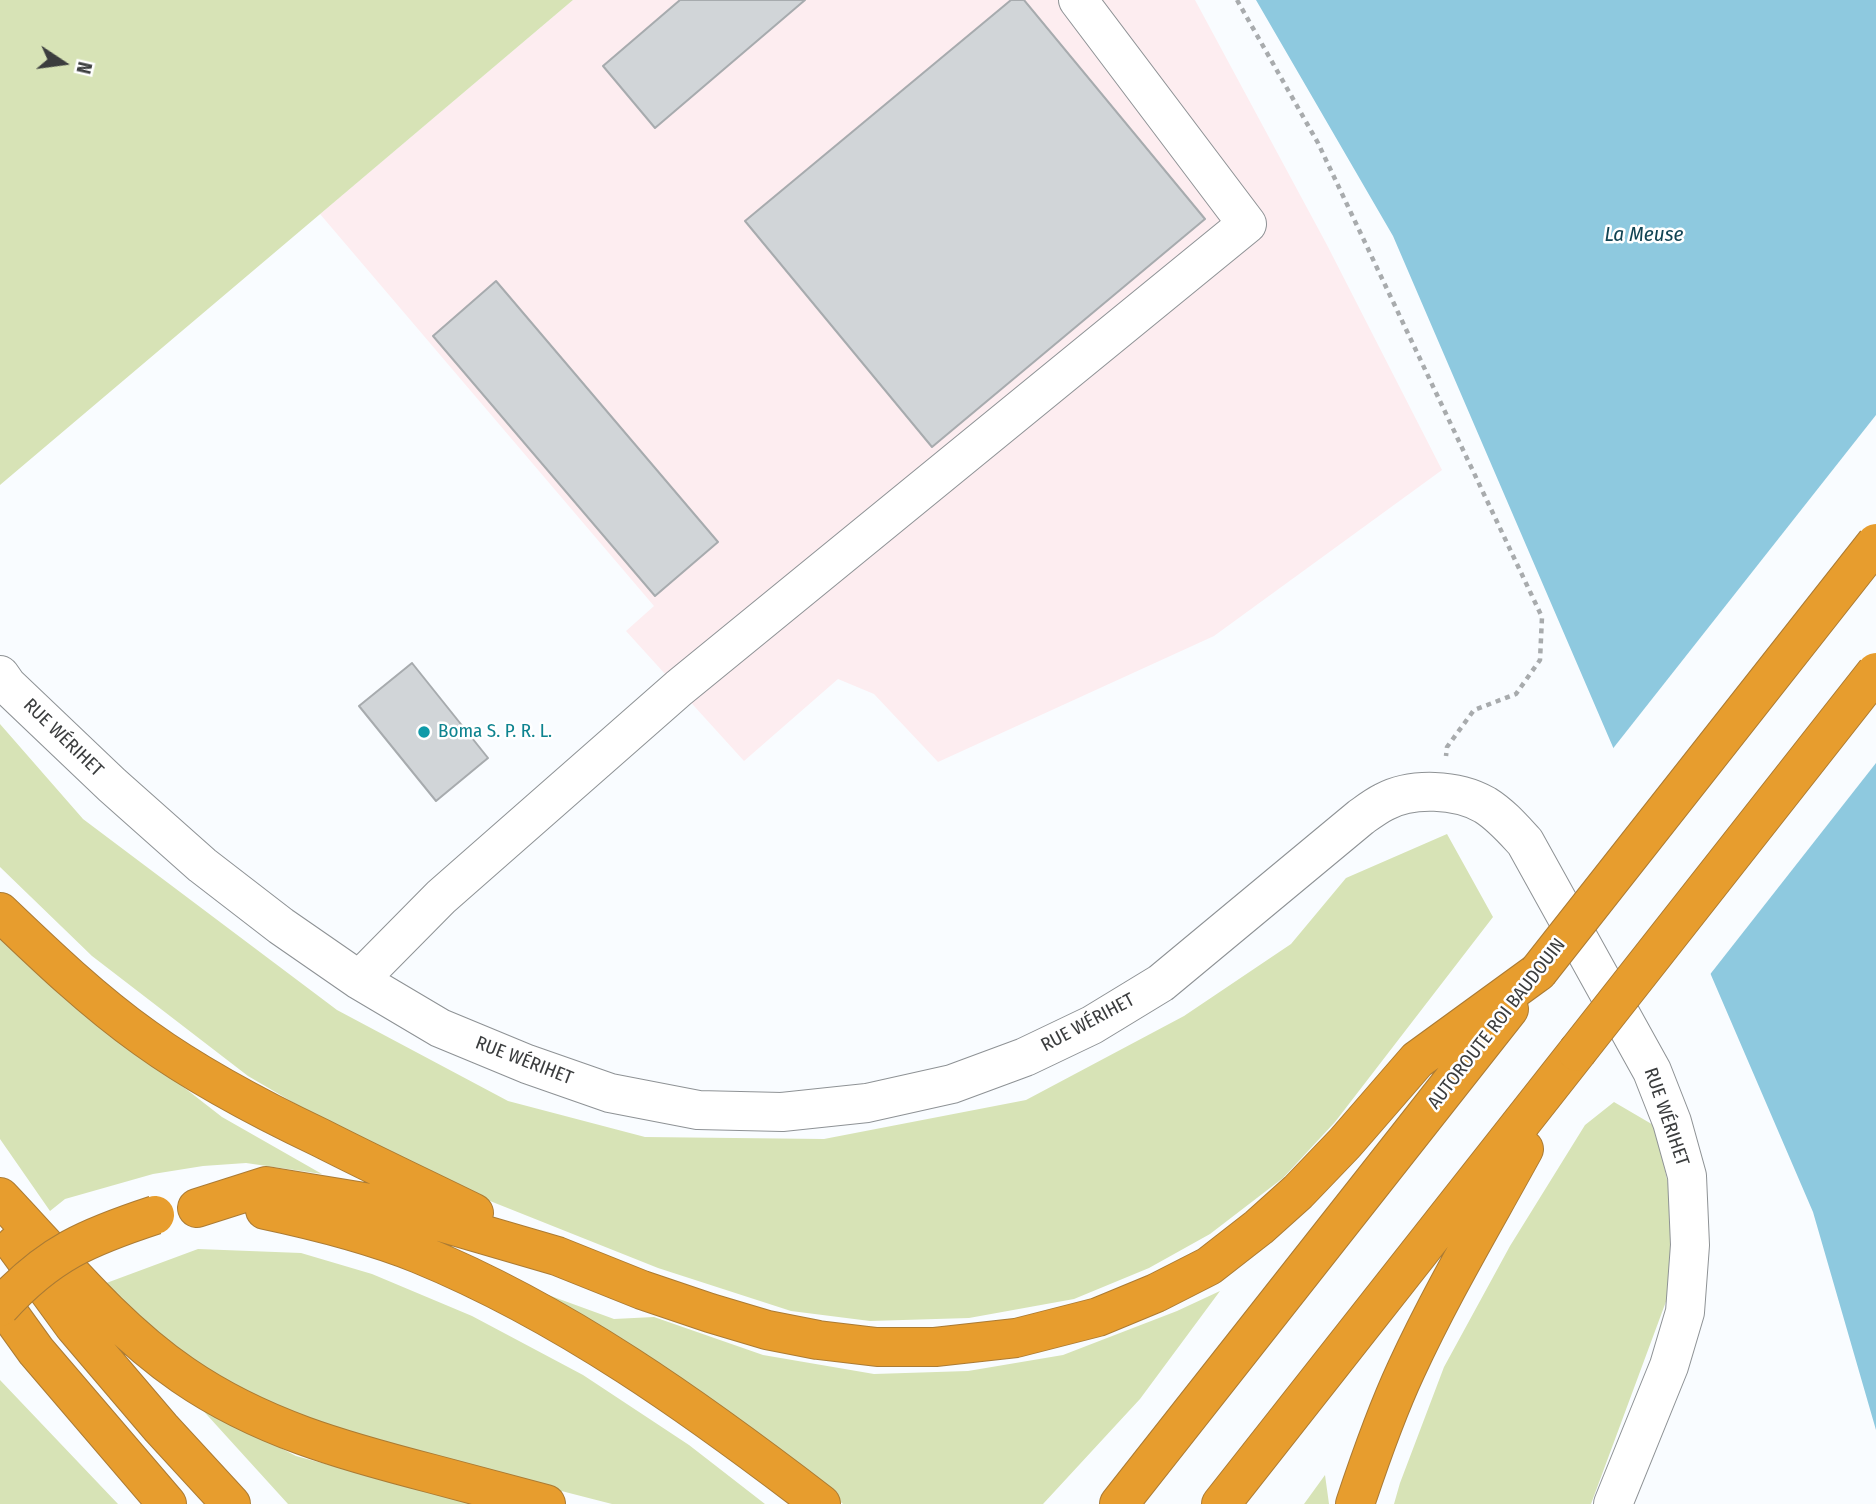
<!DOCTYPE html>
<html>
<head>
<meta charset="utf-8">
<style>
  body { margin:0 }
  #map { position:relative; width:1876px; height:1504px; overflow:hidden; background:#f9fcff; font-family:"Fira Sans Condensed",sans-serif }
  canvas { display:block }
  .north { position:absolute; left:28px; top:28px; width:70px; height:70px; -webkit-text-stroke:5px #fff; paint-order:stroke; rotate:103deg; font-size:19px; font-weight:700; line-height:28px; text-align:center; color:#3b3d3e }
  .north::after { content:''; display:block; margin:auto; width:24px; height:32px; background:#3b3d3e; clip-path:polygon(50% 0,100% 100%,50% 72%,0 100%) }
</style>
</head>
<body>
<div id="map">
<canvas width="1876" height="1504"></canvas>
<div class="north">N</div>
</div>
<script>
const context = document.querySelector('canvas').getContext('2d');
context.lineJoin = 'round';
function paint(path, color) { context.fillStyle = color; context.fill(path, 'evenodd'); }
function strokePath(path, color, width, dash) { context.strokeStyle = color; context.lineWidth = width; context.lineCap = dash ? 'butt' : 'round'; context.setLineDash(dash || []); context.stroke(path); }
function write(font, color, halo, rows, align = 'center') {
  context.font = font + ' "Fira Sans Condensed",sans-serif'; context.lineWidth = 5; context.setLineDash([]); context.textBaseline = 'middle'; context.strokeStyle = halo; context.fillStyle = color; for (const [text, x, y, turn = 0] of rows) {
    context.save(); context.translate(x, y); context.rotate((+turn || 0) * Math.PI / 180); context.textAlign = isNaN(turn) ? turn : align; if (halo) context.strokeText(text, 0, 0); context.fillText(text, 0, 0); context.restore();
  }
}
paint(new Path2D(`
  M573,0H1195L1327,245L1442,470L1214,636L938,762L874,694L838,679L744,761L626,631L654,606L320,214Z`), '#fdedf0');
paint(new Path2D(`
  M0,0H573L0,485Z
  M0,724L83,819L337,1010L508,1101L645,1137L824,1139L1026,1100L1184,1016L1291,944L1346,878L1447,834L1493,917L1335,1122L1283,1178L1210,1234L1149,1268L1074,1299L969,1318L870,1321L791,1311L658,1268L490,1201L354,1138L248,1076L92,956L0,867Z
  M0,935L114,1033L222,1117L322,1174L246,1163L203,1166L153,1174L65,1199L50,1211L0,1139Z
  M1614,1102L1655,1126L1673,1206L1671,1288L1591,1504H1394L1400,1483L1444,1367L1510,1246L1585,1125Z
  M198,1249L301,1253L372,1274L472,1316L583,1375L689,1445L765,1504H612L359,1439L305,1420L189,1363L101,1285Z
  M529,1288L614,1319L654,1317L763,1355L874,1374L968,1371L1063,1355L1177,1311L1220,1291L1140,1399L1043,1504H843L743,1424Z
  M0,1380L118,1504H0Z
  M198,1405L296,1456L474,1504H288Z
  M1325,1475L1329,1504H1304Z`), '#d7e3b6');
paint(new Path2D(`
  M1256,0H1876V1430L1813,1212L1393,236Z`), '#8ec9df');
paint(new Path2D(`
  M1876,415V763L1708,977L1611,751Z`), '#f9fcff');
const building = new Path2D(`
  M680,0H805L655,128L603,66Z
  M1011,0H1024L1205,219L932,447L745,221Z
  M496,281L718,542L655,596L433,336Z
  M412,663L488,758L436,801L359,706Z`);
paint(building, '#d1d5d8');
strokePath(building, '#a7abae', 2);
const minor = new Path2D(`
  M0,675L7,685L112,785L202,865L281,926L359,980L440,1028L527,1064L610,1093L698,1110L782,1112L867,1103L952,1084L1025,1057L1092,1025L1161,983L1361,817C1368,812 1376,806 1384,802C1412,787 1457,789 1485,805C1501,815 1513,829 1525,842L1652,1071L1672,1122L1687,1176L1690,1245L1685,1312L1669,1366L1613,1504
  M359,980L441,897L679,688L1247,224L1078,0`);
const highway = new Path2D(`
  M0,912C46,956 93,1001 145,1038C199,1077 260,1109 321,1138C372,1164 423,1188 474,1213
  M0,1197C58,1258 113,1327 183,1375C260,1428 344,1451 433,1474C471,1484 509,1494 546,1504
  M197,1208L266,1186L382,1205L557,1256L642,1290L710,1313L767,1330L818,1340L877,1347H935L1016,1338L1098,1317L1156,1293L1209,1266L1259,1227L1298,1192L1345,1143L1417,1060L1538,972
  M265,1210C317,1221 369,1234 419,1254C565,1314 696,1408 821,1504
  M15,1245L74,1326L161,1428L231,1504
  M0,1301L36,1351L167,1504
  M1119,1504L1509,1009
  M1221,1504L1577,1052
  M1355,1504C1370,1459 1386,1413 1406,1370C1441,1294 1484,1222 1524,1149`);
strokePath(minor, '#8e9295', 40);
strokePath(highway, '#ab7b34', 40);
strokePath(new Path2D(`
  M1237,0L1318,143L1542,617L1540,660L1516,694L1474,710L1447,747L1446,756`), '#a8abad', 4.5, [5, 5]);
strokePath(minor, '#fff', 38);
strokePath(highway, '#e79d2e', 38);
const highwayBridge = new Path2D(`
  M1538,972L1876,543
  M1577,1052L1876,672
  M0,1307C49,1253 88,1237 155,1215`);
strokePath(highwayBridge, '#ab7b34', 40, []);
strokePath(highwayBridge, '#e79d2e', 38);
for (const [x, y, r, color] of [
  [424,732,7,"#0f9aa8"]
]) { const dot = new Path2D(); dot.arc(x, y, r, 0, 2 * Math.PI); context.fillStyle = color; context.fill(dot); strokePath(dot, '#fff', 2.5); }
write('19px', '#0d838f', '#fff', [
  ["Boma S. P. R. L.",438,732]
], 'left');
write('19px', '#3b3d3e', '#fff', [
  ["RUE WÉRIHET",63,738,44],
  ["RUE WÉRIHET",1088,1023,-28],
  ["AUTOROUTE ROI BAUDOUIN",1497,1024,-52],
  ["RUE WÉRIHET",524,1061,21],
  ["RUE WÉRIHET",1666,1117,71]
]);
write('italic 21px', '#114454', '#fff', [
  ["La Meuse",1644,235]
]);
</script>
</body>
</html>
